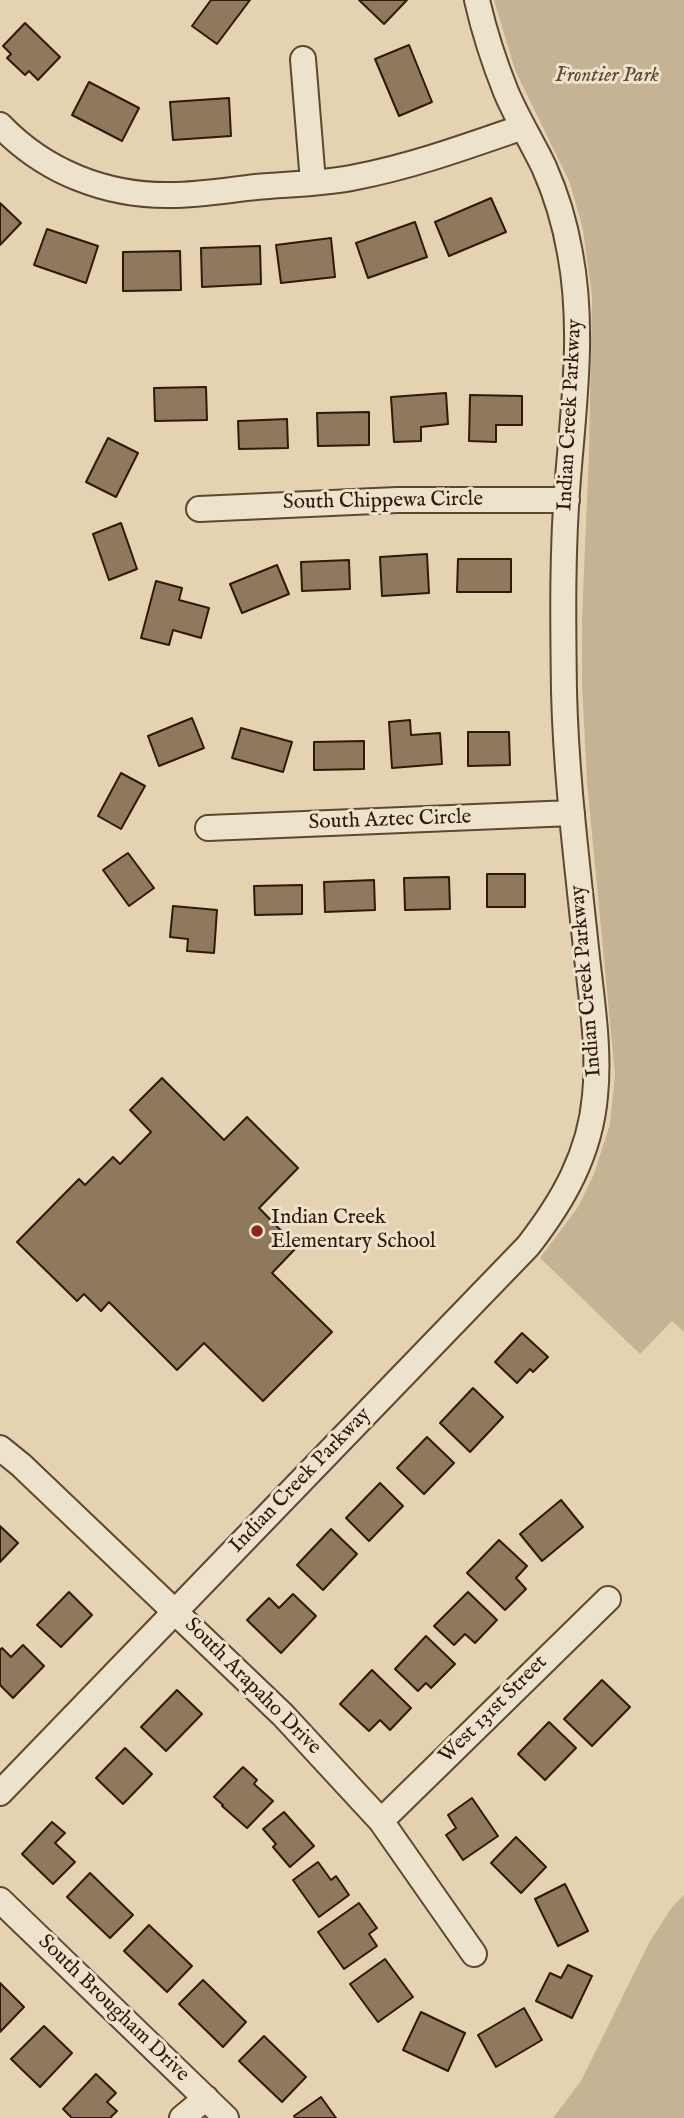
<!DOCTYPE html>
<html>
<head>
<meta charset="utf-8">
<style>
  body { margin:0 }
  canvas { display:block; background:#e4d2b0 }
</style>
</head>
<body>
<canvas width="684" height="2118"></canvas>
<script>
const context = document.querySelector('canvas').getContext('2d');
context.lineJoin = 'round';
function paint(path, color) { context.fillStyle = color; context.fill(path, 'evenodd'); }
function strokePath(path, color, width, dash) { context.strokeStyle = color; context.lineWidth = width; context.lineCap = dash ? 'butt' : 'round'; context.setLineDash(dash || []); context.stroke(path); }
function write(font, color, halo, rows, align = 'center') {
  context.font = font + ' "IM FELL English",serif'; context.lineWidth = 6; context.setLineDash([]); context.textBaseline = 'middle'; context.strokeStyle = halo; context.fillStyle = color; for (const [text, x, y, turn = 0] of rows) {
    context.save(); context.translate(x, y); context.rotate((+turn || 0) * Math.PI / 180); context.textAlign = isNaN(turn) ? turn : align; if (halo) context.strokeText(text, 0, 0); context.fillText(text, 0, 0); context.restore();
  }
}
paint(new Path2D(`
  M494,0H684V1332L672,1321L640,1354L540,1258L578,1207L594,1174L610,1124L615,1075L587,782L582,685V618L589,453L592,296L583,230L570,183L515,70Z
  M684,1895V2118H553L581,2081L650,1941L672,1907Z`), '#c5b393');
const building = new Path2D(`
  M211,0H250L217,44L192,26Z
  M359,0H407L384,24Z
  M25,23L60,57L38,80L29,71L25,75L7,58L11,54L3,46Z
  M409,45L432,102L399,116L375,59Z
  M89,82L139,108L122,141L72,115Z
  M229,98L231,136L173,140L170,102Z
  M491,198L506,232L449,256L435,222Z
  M0,203L21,223L0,245Z
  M415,222L427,257L368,278L356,243Z
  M47,229L98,246L86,283L34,265Z
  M331,238L335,277L281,283L276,245Z
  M260,246L261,284L202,287L201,248Z
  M180,251L181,290L123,291V252Z
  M206,387L207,420L155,421L154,388Z
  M446,393L448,424L421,427V441L394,442L391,397Z
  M470,395L522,396V425H496V442L469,441Z
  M369,412V445L318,446L317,413Z
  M287,419L288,448L239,449L238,421Z
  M108,438L138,453L116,497L86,482Z
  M121,523L137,569L109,580L93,534Z
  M427,554L429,593L382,596L380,557Z
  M458,559H511V592H457Z
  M349,560L350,589L302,591L301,562Z
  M277,565L289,594L242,613L230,584Z
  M156,581L182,588L179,600L209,608L201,638L173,630L169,645L141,638Z
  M192,718L204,748L159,766L148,736Z
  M410,720L411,735L440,733L442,764L392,768L389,722Z
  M241,728L292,742L283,772L232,758Z
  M468,732H509L510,765L468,766Z
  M364,741V769L314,770V742Z
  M121,773L145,786L121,829L98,816Z
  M128,853L154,888L129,906L103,870Z
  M487,874H525V907H487Z
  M449,877L450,909L405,910L404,878Z
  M374,880L375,910L325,912L324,882Z
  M302,885V914L255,915L254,886Z
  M173,906L217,910L214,953L187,951L188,939L170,937Z
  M162,1078L224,1140L247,1117L298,1168L259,1208L297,1247L272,1273L332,1332L263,1401L204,1343L177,1370L109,1302L101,1311L84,1294L77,1301L17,1242L79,1179L85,1185L113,1157L120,1164L151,1132L130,1110Z
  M522,1333L548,1357L533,1372L530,1369L517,1383L495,1362Z
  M473,1388L503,1417L470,1452L440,1423Z
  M427,1437L454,1463L424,1494L397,1468Z
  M380,1483L403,1506L369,1541L346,1518Z
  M561,1500L583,1527L542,1561L520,1534Z
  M0,1526L18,1543L0,1562Z
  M331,1529L357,1554L323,1590L297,1565Z
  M499,1540L527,1566L516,1578L526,1589L505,1610L467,1573Z
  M69,1592L92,1615L61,1647L37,1625Z
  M468,1592L497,1620L475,1643L465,1634L454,1645L434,1626Z
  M293,1594L316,1616L281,1653L247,1620L269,1598L279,1608Z
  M426,1636L455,1664L431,1688L426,1683L418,1691L395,1669Z
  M23,1645L44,1666L13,1698L0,1685V1650L2,1648L11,1657Z
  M372,1670L411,1708L390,1730L380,1720L369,1731L340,1704Z
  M602,1680L630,1707L592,1746L564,1719Z
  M177,1690L202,1714L166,1751L141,1727Z
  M549,1722L576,1748L545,1780L518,1754Z
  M125,1748L152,1774L123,1804L96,1778Z
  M243,1767L257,1780L254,1784L273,1801L247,1828L222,1806L223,1805L214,1797Z
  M472,1798L498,1836L463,1860L446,1835L456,1828L448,1815Z
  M284,1812L314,1846L290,1867L273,1847L276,1844L263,1829Z
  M52,1822L65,1833L55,1843L75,1862L53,1884L22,1854Z
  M516,1837L546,1867L521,1893L491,1863Z
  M318,1862L331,1880L336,1876L349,1895L319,1917L293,1880Z
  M90,1873L133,1915L110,1938L67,1897Z
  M565,1884L588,1931L558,1946L535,1899Z
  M359,1903L377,1928L369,1934L377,1946L344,1969L318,1932Z
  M149,1925L192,1966L167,1992L124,1951Z
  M385,1959L413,1997L378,2022L350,1984Z
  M568,1965L592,1976L572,2018L536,2001L550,1973L561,1978Z
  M203,1980L246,2022L223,2047L179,2004Z
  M0,1983L24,2007L0,2032Z
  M524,2008L542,2040L496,2067L478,2035Z
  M421,2012L465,2033L448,2071L403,2050Z
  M44,2026L72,2053L40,2087L11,2059Z
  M264,2036L306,2077L282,2102L239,2061Z
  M96,2074L116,2093L107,2102L117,2111L110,2118H72L63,2109Z
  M321,2097L336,2118H295L294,2116Z`);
paint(building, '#8e795e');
strokePath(building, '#301905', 2);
const minor = new Path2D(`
  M303,59L313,182
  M0,125C45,172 106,196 171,195C199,195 228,190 256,187C288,184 323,184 356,177C413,166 468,146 523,127
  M199,509L397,500H567
  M208,828L572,813
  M0,1448L21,1465L283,1715L381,1821L474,1954
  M0,1793L528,1246C563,1201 590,1154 595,1096C600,1047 591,997 586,948C577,862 566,777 564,691C563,620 562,549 568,478C574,404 584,327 570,253C565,224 556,194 544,167C532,142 517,118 506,92C494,62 484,31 477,0
  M381,1821L608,1599
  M0,1900L226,2118
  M182,2118L206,2098`);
strokePath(minor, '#5d4730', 28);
strokePath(minor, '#ede2cc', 24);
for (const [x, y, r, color] of [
  [257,1231,7,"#8f2418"]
]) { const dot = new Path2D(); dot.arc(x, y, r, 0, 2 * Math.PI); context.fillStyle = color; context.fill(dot); strokePath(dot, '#ede2cc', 2.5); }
write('italic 21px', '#5d4730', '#ede2cc', [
  ["Frontier Park",607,77]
]);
write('21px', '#301905', '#ede2cc', [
  ["Indian Creek Parkway",571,415,-87],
  ["South Chippewa Circle",383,502,-1],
  ["South Aztec Circle",390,821,-2],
  ["Indian Creek Parkway",587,981,-95],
  ["Indian Creek Parkway",301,1481,-46],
  ["South Arapaho Drive",252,1687,45],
  ["West 131st Street",494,1710,-45],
  ["South Brougham Drive",113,2009,44]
]);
write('21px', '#301905', '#ede2cc', [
  ["Indian Creek",271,1219],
  ["Elementary School",271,1243]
], 'left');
</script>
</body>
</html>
